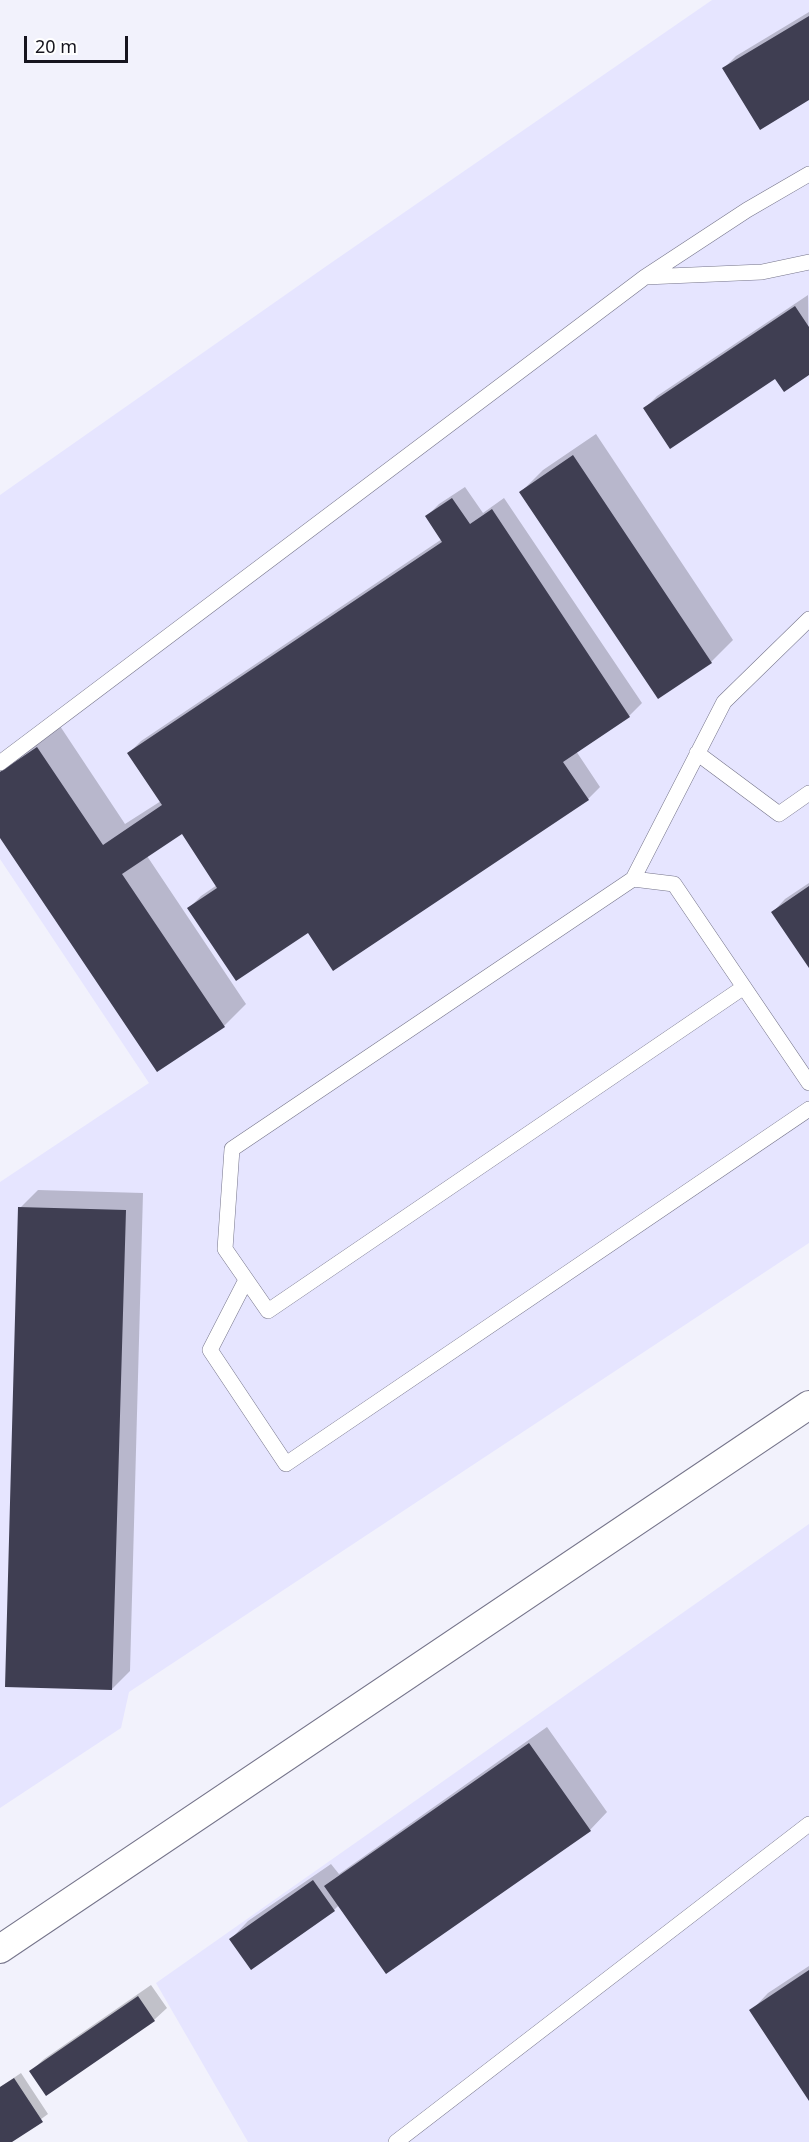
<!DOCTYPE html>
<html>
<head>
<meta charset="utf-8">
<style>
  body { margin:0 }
  #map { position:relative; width:809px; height:2142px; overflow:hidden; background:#f2f2fc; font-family:"Noto Sans",sans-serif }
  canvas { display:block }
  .scale { position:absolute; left:24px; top:36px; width:104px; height:27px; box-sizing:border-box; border:3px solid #16151e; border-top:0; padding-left:8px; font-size:18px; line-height:21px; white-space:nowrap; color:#16151e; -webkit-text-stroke:4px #fff; paint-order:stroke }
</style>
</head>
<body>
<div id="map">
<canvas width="809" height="2142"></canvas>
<div class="scale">20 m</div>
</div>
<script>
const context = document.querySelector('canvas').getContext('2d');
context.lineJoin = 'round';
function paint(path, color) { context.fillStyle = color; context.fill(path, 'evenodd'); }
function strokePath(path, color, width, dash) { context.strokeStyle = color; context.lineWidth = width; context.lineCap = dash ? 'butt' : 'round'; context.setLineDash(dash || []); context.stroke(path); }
paint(new Path2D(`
  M712,0H809V1243L129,1692L121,1728L0,1808V1182L149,1083L0,859V495L328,265Z
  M809,1524V2142H248L156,1983Z`), '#e6e5ff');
paint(new Path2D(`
  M809,12V98L724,68L736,56Z
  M808,295L809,373L775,376L645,408L657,396Z
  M596,434L733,640L711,662L521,492L543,470Z
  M465,487L483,513L504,498L642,703L629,716L576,751L600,787L588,799L308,931L189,908L201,896L217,885L182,832L147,856L246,1004L224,1026L0,835V769L60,726L125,824L161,801L129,753L141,741L442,539L427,516L439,504Z
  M809,883V966L773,912L785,899Z
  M38,1190L143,1193L130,1671L112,1689L20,1208Z
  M547,1727L607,1812L590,1830L339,1905L334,1910L231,1939L248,1921L331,1864L339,1874Z
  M809,1966V2098L751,2011L768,1993Z
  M151,1985L167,2008L154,2020L31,2071L44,2059Z
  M21,2073L48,2114L10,2142H0V2087Z`), '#0003');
paint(new Path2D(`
  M809,16V100L760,130L722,68Z
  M795,306L809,327V375L784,392L775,379L670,449L643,408Z
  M573,455L712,663L658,699L519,492Z
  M452,498L470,524L492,509L630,717L563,762L589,800L333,971L308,933L236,981L187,908L217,888L182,834L122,874L225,1027L157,1072L0,838V772L37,747L103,845L162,805L127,753L442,542L425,516Z
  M809,886V968L771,912Z
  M18,1207L126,1210L112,1690L5,1687Z
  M529,1743L591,1831L386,1974L324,1886Z
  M313,1880L335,1911L251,1970L229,1939Z
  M809,1970V2101L749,2010Z
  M138,1996L155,2021L46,2096L29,2071Z
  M14,2078L43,2122L12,2142H0V2087Z`), '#3f3e52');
const service = new Path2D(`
  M645,277L762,272L809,262
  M697,753L779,814L809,793
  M0,763L645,277L747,210L809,174
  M633,879L674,884L809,1083
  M744,987L268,1311L225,1249L232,1149L633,879L724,702L809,619
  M246,1280L210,1350L286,1464L809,1109
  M396,2142L809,1824`);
const minor = new Path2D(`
  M0,1949L809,1405`);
strokePath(service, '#75748a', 16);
strokePath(minor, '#75748a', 30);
strokePath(service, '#fff', 15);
strokePath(minor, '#fff', 28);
</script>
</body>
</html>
